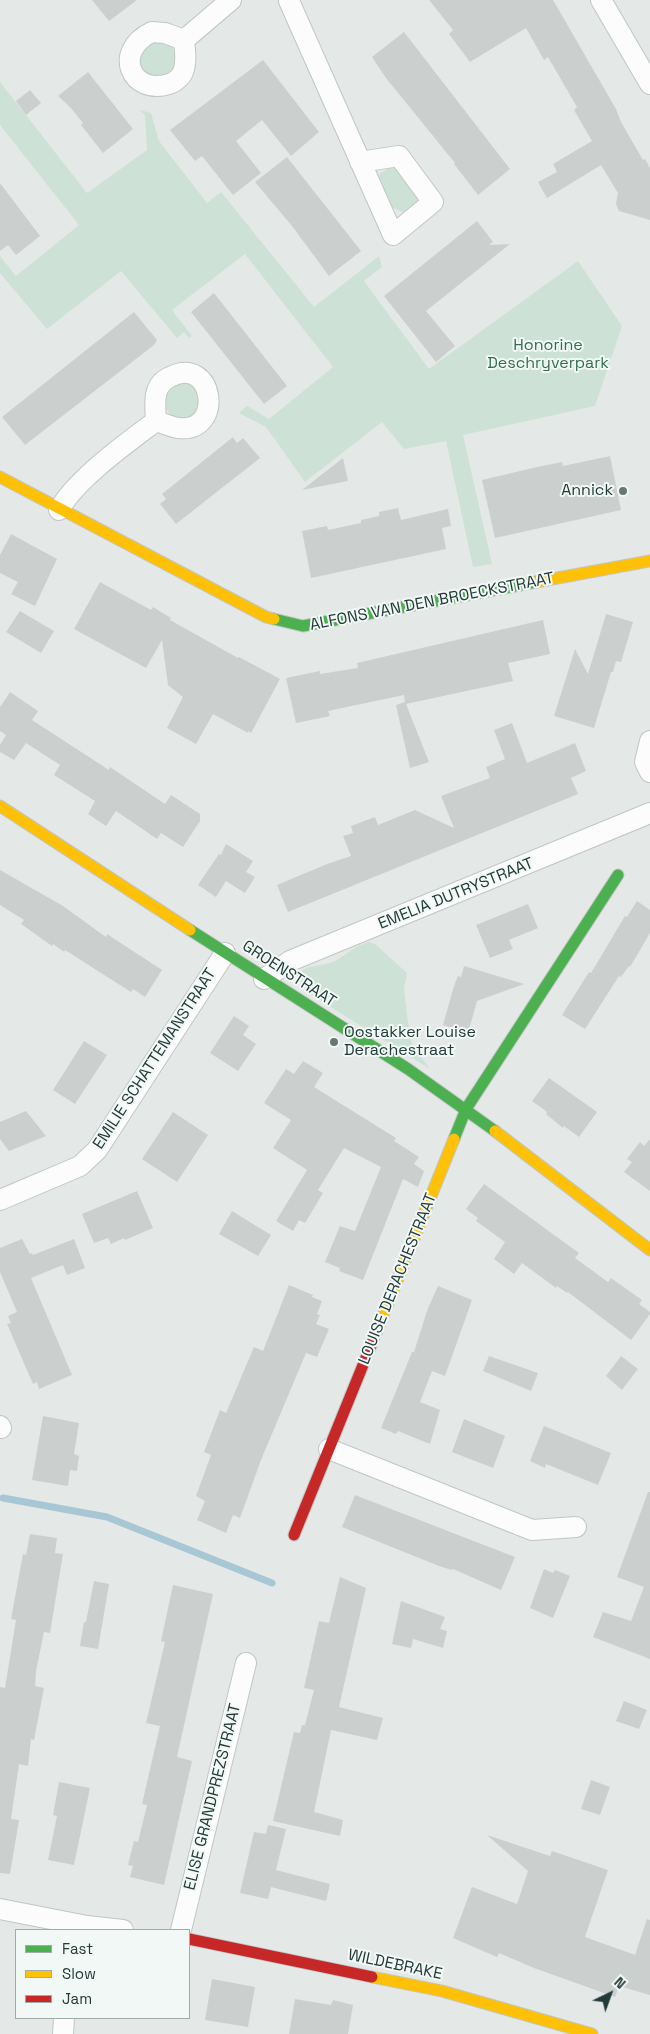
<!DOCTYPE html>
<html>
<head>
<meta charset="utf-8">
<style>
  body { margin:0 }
  #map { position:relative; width:650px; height:2034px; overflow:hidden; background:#e4e9e7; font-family:"Space Grotesk",sans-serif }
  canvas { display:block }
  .legend { position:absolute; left:15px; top:1929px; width:175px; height:90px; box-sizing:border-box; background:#f2f8f6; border:1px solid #9facaa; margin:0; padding:6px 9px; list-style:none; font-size:15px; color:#233b38 }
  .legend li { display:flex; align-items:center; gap:10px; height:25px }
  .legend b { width:25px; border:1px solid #9facaa }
  .north { position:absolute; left:585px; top:1969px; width:50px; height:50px; -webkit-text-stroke:4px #f2f8f6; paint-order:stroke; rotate:42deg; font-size:14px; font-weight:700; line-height:20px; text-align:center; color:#233b38 }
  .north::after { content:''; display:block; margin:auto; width:18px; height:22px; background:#233b38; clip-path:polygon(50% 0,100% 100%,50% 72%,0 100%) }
</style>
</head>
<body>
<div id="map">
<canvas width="650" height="2034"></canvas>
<ul class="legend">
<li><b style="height:6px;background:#4caf50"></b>Fast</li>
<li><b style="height:6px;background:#ffc107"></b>Slow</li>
<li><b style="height:6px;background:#c62828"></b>Jam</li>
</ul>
<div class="north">N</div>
</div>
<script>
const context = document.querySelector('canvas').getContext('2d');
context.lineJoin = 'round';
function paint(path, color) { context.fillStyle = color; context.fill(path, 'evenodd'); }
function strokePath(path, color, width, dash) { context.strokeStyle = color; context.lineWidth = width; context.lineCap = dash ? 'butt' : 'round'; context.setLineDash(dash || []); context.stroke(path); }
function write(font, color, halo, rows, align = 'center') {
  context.font = font + ' "Space Grotesk",sans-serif'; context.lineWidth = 4; context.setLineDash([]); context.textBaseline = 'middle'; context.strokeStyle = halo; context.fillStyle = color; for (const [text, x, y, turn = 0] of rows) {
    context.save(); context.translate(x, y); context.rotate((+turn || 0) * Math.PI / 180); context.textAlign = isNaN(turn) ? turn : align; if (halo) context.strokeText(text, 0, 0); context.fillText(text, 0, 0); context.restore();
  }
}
paint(new Path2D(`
  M152,41C157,42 163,42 168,44C180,51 177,66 169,75L148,77L138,65L140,51Z
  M0,82L87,193L147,150L145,115L140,110L151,113L159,141L207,203L221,192L314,307L379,256L382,267L364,281L429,369L578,261L622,326L595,406L463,435L492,564L473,567L446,441L404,449L382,422L305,482L266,427L239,413L247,406L269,419L333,367L245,254L172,310L192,336L189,338L184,332L177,338L121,271L47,329L0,273V256L16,276L79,225L0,125Z
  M391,167L397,169L417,192V201L412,209L402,212L392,207L380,181L379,174Z
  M185,381L198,388L200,409C196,412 192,417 187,419C170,424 156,399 170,387C173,384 180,383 185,381Z
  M369,942L375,944L407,973L404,988L407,1016L412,1045L430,1069L307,992C286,961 320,969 335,961C347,954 356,945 369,942Z`), '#cee1d6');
strokePath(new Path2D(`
  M3,1498L107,1517L272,1583`), '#a8c7d4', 7);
paint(new Path2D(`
  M92,0H137L109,21Z
  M429,0H553L616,109L621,122L643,160L645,159L650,168V220L619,211L616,204L618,193L601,165L547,198L538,182L557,172L553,164L592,141L574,110L577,107L548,57L544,60L526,28L470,62L449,34L453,30Z
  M404,32L510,169L478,195L454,164L455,163L386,78L372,57Z
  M263,60L319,132L291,156L262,120L236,141L261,173L233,195L202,156L195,161L170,130Z
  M88,72L133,129L103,153L81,125L83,123L69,106L58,96Z
  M30,90L41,103L26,115L16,101Z
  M287,157L361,251L329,276L292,226L255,182Z
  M0,183L40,236L16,255L8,245L0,251Z
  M477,221L493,242L489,245L510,244L426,311L455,346L436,362L384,296Z
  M214,293L287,386L264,404L191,312Z
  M134,312L157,340L154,345L25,445L2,417Z
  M233,437L237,443L243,438L260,458L176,524L160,504L166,499L162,494Z
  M610,456L621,510L495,538L482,480L537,467L562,462L563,466Z
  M343,458L348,481L302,490Z
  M398,508L401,520L448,509L451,526L442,528L446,549L311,578L302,531L327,526L328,530L361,523V520L379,516V512Z
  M11,534L57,559L35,606L11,594L18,582L0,573V555Z
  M100,582L151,610L153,607L171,618L170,620L238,658L239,657L280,679L251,733L248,731V733L213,714L196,744L167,728L183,697L168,685L162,640L146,668L74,629Z
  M20,611L54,631L41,653L6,632Z
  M606,614L633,622L621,662L616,661L613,672H611L594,728L554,716L575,649L588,674Z
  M543,620L550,654L508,663L513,681L406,704L429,762L410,768L396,705L405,702L404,695L328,711L330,716L296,723L286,678L320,671V674L358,668L357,663Z
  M10,692L38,711L32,720L109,770L110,767L165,804L171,795L200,814V821L183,847L161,833L157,839L116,811L106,826L88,814L95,801L54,775L60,765L26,743L14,760L0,752V745L6,735L0,731V707Z
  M512,723L527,763L575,743L586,771L571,778L578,794L288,912L277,885L327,864L351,856L343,836L353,833L351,826L375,817L378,825L415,810L454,828L441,796L490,778L486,767L505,759L494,730Z
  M226,844L253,861L246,872L255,877L245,893L226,881L216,897L198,885L219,854L221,855Z
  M0,870L63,906L106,937L107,934L162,970L145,997L133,989L131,992L65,950L64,952L53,944L52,946L21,924L24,920L0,905Z
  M637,901L650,910V933L630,967L629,966L621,977L619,976L585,1029L562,1015L589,972L591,973L625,916L627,917Z
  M528,904L538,928L509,940L513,949L490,958L476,925Z
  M464,966L524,984L477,1001L468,1033L443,1025L454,986L458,976L461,977Z
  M234,1016L249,1026L243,1035L256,1044L238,1071L210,1053Z
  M84,1041L107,1055L75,1104L53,1090Z
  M303,1061L323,1073L314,1087L396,1138L394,1141L419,1157L414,1164L424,1171L418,1187L403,1179L363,1280L339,1271L340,1268L325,1262L340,1226L355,1231L381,1167L344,1148L318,1190L323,1193L305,1223L299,1220L293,1231L276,1221L307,1170L273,1148L291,1120L264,1103L286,1069L294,1074Z
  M549,1078L597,1112L579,1137L564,1126L563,1128L546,1114L547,1112L532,1101Z
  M26,1111L46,1136L9,1151L0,1139V1122Z
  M173,1112L208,1135L177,1182L142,1159Z
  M650,1139V1191L624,1172L632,1162L627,1159L640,1142L644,1146Z
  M484,1184L579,1253L575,1258L608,1282L611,1278L642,1300L639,1304L650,1312V1314L631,1340L568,1292L567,1293L557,1286L556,1288L522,1263L514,1274L494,1259L505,1242L476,1221L478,1218L466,1209Z
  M137,1191L153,1228L125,1240L124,1238L111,1244L108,1238L94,1243L82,1214Z
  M232,1211L271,1235L258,1256L219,1234Z
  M22,1239L30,1254L32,1253L33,1255L74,1239L85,1268L67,1275L63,1265L31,1278L72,1375L39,1389L37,1382L33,1384L7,1324L11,1323L8,1316L17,1312L0,1272V1248Z
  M289,1285L313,1295L312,1297L322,1301L317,1314L320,1315L316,1324L329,1329L317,1357L306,1353L261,1460L240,1518L233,1515L226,1533L197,1520L205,1501L196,1496L211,1455L204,1452L220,1410L226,1413L254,1347L263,1351Z
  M438,1286L472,1300L445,1376L432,1371L420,1402L440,1410L430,1444L398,1431L396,1434L381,1428L412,1352H414L428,1308Z
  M489,1356L538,1373L531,1391L483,1371Z
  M621,1356L638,1369L622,1390L606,1376Z
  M43,1416L79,1423L74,1454L79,1456L77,1471L70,1470L68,1486L32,1480Z
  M464,1419L505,1436L493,1468L452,1452Z
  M544,1426L611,1453L598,1485L546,1464L545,1468L530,1461Z
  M648,1492H650V1659L593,1637L603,1612L631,1621L644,1587L617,1577Z
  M355,1495L515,1557L501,1590L453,1569L452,1570L439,1566L342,1527Z
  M30,1534L57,1538L55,1553L63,1554L50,1633L44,1632L36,1671L35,1686L44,1688L34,1740L31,1739L28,1766L19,1764L11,1819L19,1820L10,1874L0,1873V1687L5,1688L16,1620L11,1619L23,1554L26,1555Z
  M544,1569L553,1573L555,1570L570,1576L553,1618L530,1608Z
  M340,1577L366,1588L339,1707L383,1718L377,1740L331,1730L314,1812L343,1820L340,1836L273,1821L294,1732L300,1733L302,1725H305L314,1690L304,1688L319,1621L329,1623Z
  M94,1581L109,1584L98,1649L80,1646L84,1622H86Z
  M173,1585L213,1594L177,1757L192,1761L164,1885L130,1877L133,1866L128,1865L134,1841L138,1842L147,1805L142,1804L160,1726L146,1723L165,1642L161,1641Z
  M401,1601L445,1617L440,1629L447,1631L443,1648L413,1639L411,1648L392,1644Z
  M624,1701L647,1710L639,1729L616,1721Z
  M591,1780L610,1787L600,1815L581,1809Z
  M59,1782L90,1788L74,1865L48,1860L57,1816L53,1815Z
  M268,1825L286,1829L276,1870L330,1884L326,1901L271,1887L268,1899L240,1893L254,1832L266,1834Z
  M487,1835L550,1856L552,1851L608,1870L585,1937L635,1955L647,1919L650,1920V1995L619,1986L615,1997L534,1968L499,1953L497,1957L453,1938L472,1887L517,1904L528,1871Z
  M212,1979L255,1987L248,2027L205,2020Z
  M295,1999L331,2005L333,2000L353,2005L348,2034H289Z`), '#cbd0cf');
const street = new Path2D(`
  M289,0V1L393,235L433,202L399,156L360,162
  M601,0L650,84
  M152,32L165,33L184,40C185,50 187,62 183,72C181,77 174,83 169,84C131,96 112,51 152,32Z
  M184,40L231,0
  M59,510C76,479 127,443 156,421C163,423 171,427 178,428C225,434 214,354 170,377C152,385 155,404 156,421
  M650,741L645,762L650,772
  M264,979L290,961L650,813
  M0,1200L80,1166L97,1150L225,953
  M0,1426L1,1428
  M329,1449L532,1530L576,1527
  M0,1909L87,1926L123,1930
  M181,1930L246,1663
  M63,2034L64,2018`);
const fast = new Path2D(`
  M274,619L303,626L536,582
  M190,930L408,1069L495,1131
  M454,1139L466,1109L618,875`);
const slow = new Path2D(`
  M0,477L266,617L274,619
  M536,582L650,561
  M0,806L190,930
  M495,1131L650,1250
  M376,1333L454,1139
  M372,1977L442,1991L592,2034`);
const jam = new Path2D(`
  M294,1535L376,1333
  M189,1939L372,1977`);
strokePath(street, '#c1c6c4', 22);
strokePath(fast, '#c0c6c5', 13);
strokePath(slow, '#c0c6c5', 13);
strokePath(jam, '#c0c6c5', 13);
strokePath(street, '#fbfcfb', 20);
strokePath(fast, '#4caf50', 11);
strokePath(slow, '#ffc107', 11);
strokePath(jam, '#c62828', 11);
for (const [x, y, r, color] of [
  [623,491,5,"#677875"],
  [334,1042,5,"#677875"]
]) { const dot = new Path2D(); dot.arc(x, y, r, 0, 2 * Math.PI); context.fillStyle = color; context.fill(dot); strokePath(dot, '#f2f8f6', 2); }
write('16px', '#306f52', '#f2f8f6', [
  ["Honorine",548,346],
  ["Deschryverpark",548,364]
]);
write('16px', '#233b38', '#f2f8f6', [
  ["Annick",613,491],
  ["Oostakker Louise",344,1033,"left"],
  ["Derachestraat",344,1051,"left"]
], 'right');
write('16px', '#233b38', '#f2f8f6', [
  ["ALFONS VAN DEN BROECKSTRAAT",432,602,-11],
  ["EMELIA DUTRYSTRAAT",456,894,-22],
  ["GROENSTRAAT",289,974,33],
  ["EMILIE SCHATTEMANSTRAAT",155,1059,-57],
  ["LOUISE DERACHESTRAAT",398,1279,-68],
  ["ELISE GRANDPREZSTRAAT",213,1797,-76],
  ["WILDEBRAKE",395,1965,12]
]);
</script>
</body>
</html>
